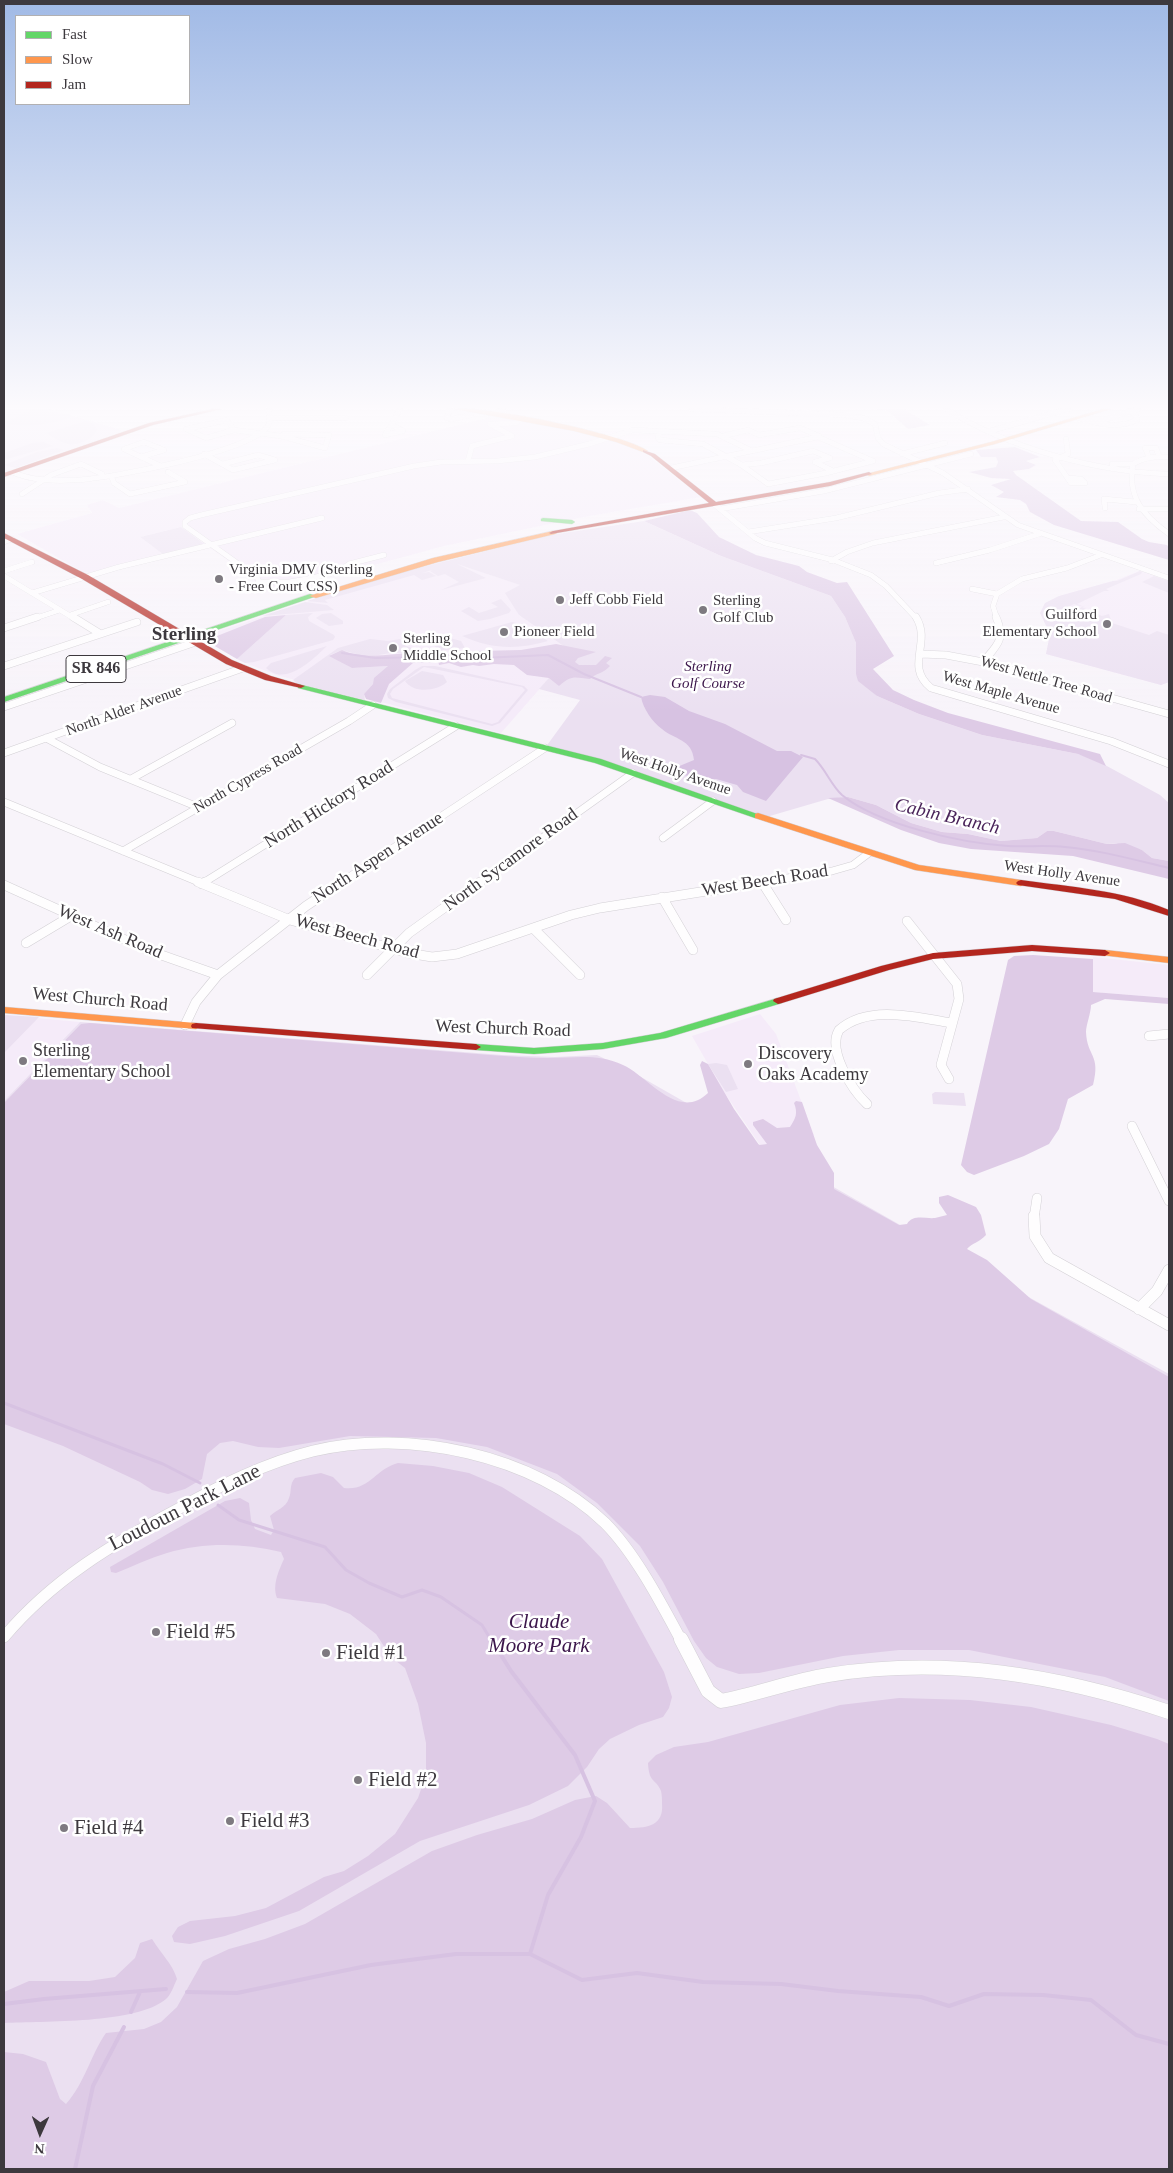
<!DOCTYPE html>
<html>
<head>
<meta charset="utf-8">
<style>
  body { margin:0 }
  #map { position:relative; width:1173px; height:2173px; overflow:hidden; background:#f8f4fa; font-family:"Times New Roman",serif }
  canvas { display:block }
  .frame { position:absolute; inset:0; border:5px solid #3d393e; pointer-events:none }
  .legend { position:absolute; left:15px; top:15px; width:175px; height:90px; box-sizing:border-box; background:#fff; border:1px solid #b1b0b2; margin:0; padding:6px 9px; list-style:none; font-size:15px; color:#3d393e }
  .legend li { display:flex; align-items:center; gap:10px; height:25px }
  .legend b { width:25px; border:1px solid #b1b0b2 }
  .north { position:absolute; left:15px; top:2108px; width:50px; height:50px; -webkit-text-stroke:4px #fff; paint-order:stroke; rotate:182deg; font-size:14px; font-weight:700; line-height:20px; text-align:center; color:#3d393e }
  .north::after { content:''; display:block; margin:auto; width:18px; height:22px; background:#3d393e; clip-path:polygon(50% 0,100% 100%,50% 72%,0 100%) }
</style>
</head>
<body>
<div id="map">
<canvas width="1173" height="2173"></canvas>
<div class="frame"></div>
<ul class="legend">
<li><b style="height:6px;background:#63d668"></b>Fast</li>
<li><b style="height:6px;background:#ff974d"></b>Slow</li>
<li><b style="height:6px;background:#b3261e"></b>Jam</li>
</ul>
<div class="north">N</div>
</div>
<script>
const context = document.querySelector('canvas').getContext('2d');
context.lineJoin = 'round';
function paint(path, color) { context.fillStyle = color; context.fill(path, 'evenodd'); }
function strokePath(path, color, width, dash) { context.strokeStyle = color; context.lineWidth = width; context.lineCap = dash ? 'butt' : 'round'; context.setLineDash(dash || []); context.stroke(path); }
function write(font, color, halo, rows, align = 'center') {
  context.font = font + ' "Times New Roman",serif'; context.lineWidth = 5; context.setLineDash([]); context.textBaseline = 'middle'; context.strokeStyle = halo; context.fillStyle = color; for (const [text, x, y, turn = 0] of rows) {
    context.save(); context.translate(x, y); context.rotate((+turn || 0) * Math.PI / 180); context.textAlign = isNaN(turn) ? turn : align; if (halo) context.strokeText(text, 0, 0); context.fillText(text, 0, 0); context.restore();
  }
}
paint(new Path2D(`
  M4,409H49L125,431L4,472Z
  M493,414L593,434L628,445L649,456L701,497L584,517L444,546L282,590L271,585L261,589L250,587L249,584L254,581V579L181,527L140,537L164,555L91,573L83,572L17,534L92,513L87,505L103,500L119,508L483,419Z
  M446,560L521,585L519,615L572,652L501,733L276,675L243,662L203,639V637L210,634L303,603Z
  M1141,570L1169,580V682L1161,685L1046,654L1050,634L1040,613L1045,603L1059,596L1116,580Z
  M1093,957L1169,965V998L1093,992Z
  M760,1014L776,1034L814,1135L813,1137L760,1145L724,1092L692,1036Z
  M4,1015L80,1022L4,1101Z`), '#f5ebf9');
paint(new Path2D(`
  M33,409H38L73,416C52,425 26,428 4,423Z
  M86,421L94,424L97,429C95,439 77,446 68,444C60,442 53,437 46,433Z
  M43,442L53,446L7,459L4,458V453L33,443Z
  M57,448L64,450L16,468L4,465L37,452Z
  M644,521L721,556L831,596L845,617L856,643V674L877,696L919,714L982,735L1078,754L1094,759L1160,795L1169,803V861L1152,858L1142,850L1115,843L1107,844L1054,831H1047L1037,838L1001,841L968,834L942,832L911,823L876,805L848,797L828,799L763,818L598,761L545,748L580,700L539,689L572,652L519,615L505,593L520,585L457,564L486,578L441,590L459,582L445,574L438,576L430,571L432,570L422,573L429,572L436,576L422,580L414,575L325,600L328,603L307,601L391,575L550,535Z
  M181,527L206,545L164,555L140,537Z
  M1140,571L1142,572L1141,574L1106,589L1109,591H1104L1077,604L1087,608L1074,604L1068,607L1077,610L1082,607L1086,609L1081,612L1090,615L1095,613L1102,616L1109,614L1112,623L1149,635L1157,631L1169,635V682L1161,685L1046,654L1050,634L1040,613L1045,603L1059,596L1113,581H1117Z
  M1154,576L1169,581V593L1142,582Z
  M501,599L511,610L509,613L490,619L478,621L461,611L469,607L479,613L498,607L491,603Z
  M305,602L327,605L334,610L262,616Z
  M313,613L308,617L309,621L334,635L335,637L333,640L254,662L245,663L237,659L286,615Z
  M331,613L343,621V624L329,626L316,618L322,614Z
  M512,622L521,624L548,641C517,650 491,649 462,636Z
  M450,638L461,641L465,648L438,651L432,642Z
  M370,639L388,641L400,639L406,646L426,653H391L366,657L342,650L330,655L352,668L389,666L364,694L365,700L296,683L293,680L338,648Z
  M327,646C312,660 286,687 266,668L271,663Z
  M422,666H435L524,686L528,690L500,723L492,726L396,702L388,698L387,694L390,689L415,670ZM424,667L522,687L525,690L498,722L492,724L392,698L390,694L393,689Z
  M422,671L443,675L447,682C437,691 414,694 405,681Z
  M4,1015L39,1017L4,1053Z
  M80,1022L502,1055L555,1057L597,1055L634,1073L972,1266L1169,1374V2169H4V1101Z
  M716,1063L727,1065L738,1089L726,1092L708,1064Z
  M935,1092L964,1093L966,1106L933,1104L932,1094Z`), '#ebe0f1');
paint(new Path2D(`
  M877,409H904L930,425L908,429L888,411Z
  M1015,447L1040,457L1026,461L1036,465L1029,469L1013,471L1016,475L1081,521L1118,522L1142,539L1149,542L1167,545L1169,548V560L1054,525L1030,512L1026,504L1020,500L996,497L1004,492L991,485L1011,479L991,478L969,472L996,467L998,462L996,457H981L976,450Z
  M690,510L697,513L719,537L756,555L799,566L807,572L837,583L847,582L894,656L873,669L893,690L914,700L948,713L1100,754L1106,766L1078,754L982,735L919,714L877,696L858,681L856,674V643L845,617L831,596L721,556L644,521Z
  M286,615L237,659L213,645L217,636L265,617Z
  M556,644L596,652L578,658L575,662L579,665H596L605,656L612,658L606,663L610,666C603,674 596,673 590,679C574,677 571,675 559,686L549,678L527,675L514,665L494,664L479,666L473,665L461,667L449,663L439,665L437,655L478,651L521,650Z
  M342,650C370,663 402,649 432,654L434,662L413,663L389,684L381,703L366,699L364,694L373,684L374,678L388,666L352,668L329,656Z
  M848,797L876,805L911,823L942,832L968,834L1001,841L1037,838L1047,831H1054L1107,844L1125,843L1142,850L1152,858L1169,861V879L1073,856L971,849L939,843L901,830L828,798Z
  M1033,955L1093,959V992L1169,998V1004L1105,999L1091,1005C1091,1013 1086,1025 1086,1032C1087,1057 1101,1054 1093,1085L1068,1099L1059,1129L1049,1144L1024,1156L974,1175L967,1172L961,1165L1008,960L1014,956Z
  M90,1023L490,1055C509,1056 529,1058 548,1058C575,1058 597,1053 623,1065C648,1076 678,1122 708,1093L700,1065L702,1061L708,1064L734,1109L759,1145L767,1144L753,1125V1122L763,1119L777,1128L790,1127C796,1118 798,1113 794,1103L796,1101L802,1102L817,1145L834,1173V1189L899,1225L907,1224C913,1214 925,1219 935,1218C939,1217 943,1216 947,1215L939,1203V1197L948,1195L976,1207L981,1215L986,1235C980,1242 972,1243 967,1249L987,1260L1031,1299L1169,1377V1701L1105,1677L969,1650H899L843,1656L759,1673L739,1674L717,1667L706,1658L694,1641L663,1582L640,1546L597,1503L557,1474L487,1447L436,1438L350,1436L279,1448L258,1447L233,1441L220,1443L207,1454L202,1479L185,1489L168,1494L152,1490L140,1482L63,1446L4,1424V1103L81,1024Z
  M398,1463L433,1466L469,1473L502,1487L580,1536L602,1559L664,1672L672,1697L669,1708L663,1717L639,1725L610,1739L599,1749L587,1767L568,1786L529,1805L420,1841L299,1911L225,1936L190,1944L174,1942L172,1936L178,1927L190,1921L235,1916L266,1908L324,1877L344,1871L368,1856L395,1834L418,1798L426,1775V1743L418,1704L405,1668L391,1657L376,1634L350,1614L325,1604L277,1598C272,1585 279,1570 284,1559L281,1552C243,1543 204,1542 167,1553C150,1558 133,1566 116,1573L111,1572L110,1567L225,1501L240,1498L249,1503L251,1520L255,1529L271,1535L274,1530L270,1516C276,1510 286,1508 289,1498C292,1491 289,1485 295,1478L321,1473L333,1477L344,1488C370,1491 375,1469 398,1463Z
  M899,1698L970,1700L1031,1707L1111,1725L1157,1739L1169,1744V2169H4V2052L23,2054L46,2062L60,2099L66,2104C85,2083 90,2056 106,2033L144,2029L161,2022L177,2007L203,1961L229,1949L265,1939L305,1924L432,1851L477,1835L532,1819L575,1800L596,1796L607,1803L630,1828C648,1828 664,1825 662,1804C662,1800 662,1795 661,1791C656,1778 649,1784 648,1763L656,1755L674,1747L708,1742L840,1705Z
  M152,1939C161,1954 172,1963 177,1979C174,1985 171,1995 166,1999C137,2024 43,2021 4,2023V1992L29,1981H89L115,1977L135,1958L140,1943Z`), '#decbe6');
paint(new Path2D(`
  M650,695L665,697L689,711L725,724L777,751H791L803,757L766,801L743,792L737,785L716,779H699L677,773V767L694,760C692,739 675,740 662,729C652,722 643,708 641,697Z`), '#d7c2e2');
strokePath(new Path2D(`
  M342,653L375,658L432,657
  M439,657L481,658L548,655L584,674L641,697
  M801,755L815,759C826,770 831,785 842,795C878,825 962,843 1008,846C1027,847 1046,845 1065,847C1100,850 1135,860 1169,868`), '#d7c2e2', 2);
strokePath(new Path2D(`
  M4,1403L163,1464L200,1483
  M218,1505L239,1520L325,1547L346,1570L369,1583L402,1597L422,1590L441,1597L482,1625L491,1640`), '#d7c2e2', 3);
strokePath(new Path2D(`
  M491,1639L511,1671L575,1755L595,1801L581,1837L548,1895L530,1954
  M187,1992L237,1993L371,1965L456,1954H530L582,1980L637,1973L703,1982L781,1984L838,1991L921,1997L949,2006L984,1994L1043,1995L1091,2000L1136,2035L1169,2044
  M4,2004L44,1999L166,1989
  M131,2012L140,1992
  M75,2169L93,2086L124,2027`), '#d7c2e2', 4);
const streetFar4 = new Path2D(`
  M450,409L447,418L452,419L471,415
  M692,409L845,415L863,418L875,424L878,438L883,444L943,473L1018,525L1169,578
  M946,409C1008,448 1096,472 1169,474
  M496,413L503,409
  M270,418H346
  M1079,418C1098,424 1118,429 1137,420L1136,415L1129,411
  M227,420L234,430L206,438L186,429Z
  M1098,422L1138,409
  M392,425L403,431L385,435L400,409
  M234,430L281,436
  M659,431L658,438L660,440L703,444L740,464L768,484L826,473L873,461
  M990,431L1068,409
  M284,434L329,435L325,448L281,436Z
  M723,436L748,430L759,435L800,428L819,436
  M1066,439L1068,454L1055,460L1071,483H1085L1081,479L1068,478
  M144,442L164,450L141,457L124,449Z
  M204,454L233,470L275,460L258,455L223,464
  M902,454L945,443
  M141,457L161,466
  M1149,457L1145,448H1156L1159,456
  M1169,457C1156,456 1144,457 1133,464C1127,498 1144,516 1169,534
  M468,461L472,446L512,436L490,424L516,423L522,418
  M1112,464H1133
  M741,465L761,463L813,451L830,458L815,462L833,471
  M671,468L818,437L873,461
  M12,472C32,481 55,481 76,480C107,479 258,451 269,424C270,420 269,413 269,409
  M112,478L114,483L130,494L185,482L168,472
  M22,494L51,475L81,464L102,474
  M715,505L755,538L765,543L833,560L871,575L886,586L917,619
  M1105,508L1104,499L1136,502
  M720,509L824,491L971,454
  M1139,509H1169
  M748,532L836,518L939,493L968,489
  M4,542L12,539
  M831,561L847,552L873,543L1004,517
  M936,563L990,550L1039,534
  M4,571L32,562
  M4,576L75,619
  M260,582H289L307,579L337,572L349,564L384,555
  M260,585L257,577L185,526V522L190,518L201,515L414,466L441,462L497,461L535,457L589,444L633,430L717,434L752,451
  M972,589L997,594
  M32,593L119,567L322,518
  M70,615L108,602
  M33,619L60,610
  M997,619L993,606L997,594L1022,579L1067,568L1101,555`);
const streetFar3 = new Path2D(`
  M73,617L99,633
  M916,617C932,643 904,666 931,688L1111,741L1169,764
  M4,628L37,617
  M921,654L946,655L983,662L1169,714
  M983,662C997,645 1006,640 996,617
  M4,666L137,622
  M4,707L196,642
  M46,738L100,767L198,807
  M4,753L243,668
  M131,779L232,723
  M4,802L201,883
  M663,838L713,801
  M123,851L349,721L373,705
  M203,883L456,726
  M340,883L545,748
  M479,883L633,773
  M755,883L832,871L853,865L869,853`);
const streetFar2 = new Path2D(`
  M198,882L290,920L408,953L432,957L457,954L571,915L600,908L763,882
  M762,882L786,920
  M202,884L205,882
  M4,885L150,951L218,975
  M662,897L693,950
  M907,921L957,984L959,999L941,1065L949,1079
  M534,929L580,975
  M26,943L71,916
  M367,975L409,933L480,882
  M185,1025L196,1002L218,975L306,906L342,882
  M1149,1036L1169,1034
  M867,1104C852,1090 827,1050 839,1030C868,1004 917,1017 951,1023
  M1132,1126L1169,1201
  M1034,1218L1037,1198`);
const streetFar1 = new Path2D(`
  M1034,1216L1035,1236L1049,1258L1169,1325
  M1139,1309L1157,1291L1169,1270
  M4,1637C52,1580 112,1544 178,1509C221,1485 265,1463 313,1451C407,1428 535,1455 605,1523C635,1553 661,1603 681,1640`);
const street = new Path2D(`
  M681,1639L708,1691L721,1701C757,1694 792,1681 828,1675C945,1656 1058,1675 1169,1712`);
const fast = new Path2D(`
  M543,518L572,520L575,522L572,524L541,521V519Z
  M310,594L317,596L4,702V697Z
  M298,684L601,759L763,816L761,818H755L595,763L298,688Z
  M778,998L783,1001L782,1003L666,1038L603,1049L534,1054L476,1050L471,1047L476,1044L534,1048L603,1043L660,1033Z`);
const slow = new Path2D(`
  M455,409C484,405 625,434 648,451L643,452L616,442L574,431Z
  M1103,409H1111L995,444L869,476L866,474L991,442Z
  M553,531L557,533L555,534L438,562L316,598L309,596L433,558Z
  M758,813L919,865L1021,880L1026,883L1021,886L915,870L755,818V814Z
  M1105,950L1169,957V963L1101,955L1100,953Z
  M4,1007L196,1023L201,1026L196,1029L4,1013Z`);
const jam = new Path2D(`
  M213,409H222L153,425L4,477V473L149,423Z
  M643,450L655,454L716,502L830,482L869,472L872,474L830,486L551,534L549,533L553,531L709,503L651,456L643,452Z
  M4,533L88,575L232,660L271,676L305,686L301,688L265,680L226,664L82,579L4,538Z
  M1021,880C1071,887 1122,890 1169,910V916L1115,899L1018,885L1016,883L1018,881Z
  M1032,945L1105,950L1110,953L1105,956L1032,951L933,959L889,970L782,1003L778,1004L773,1001L774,999L881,966L933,953Z
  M196,1023L476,1044L481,1047L476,1050L192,1028L191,1026L192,1024Z`);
strokePath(streetFar4, '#d3d0d5', 5.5);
strokePath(streetFar3, '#d3d0d5', 8);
strokePath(streetFar2, '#d3d0d5', 10);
strokePath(streetFar1, '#d3d0d5', 12);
strokePath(street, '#d3d0d5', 15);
strokePath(fast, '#d3d0d5', 1);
strokePath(slow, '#d3d0d5', 1);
strokePath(jam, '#d3d0d5', 1);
strokePath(streetFar4, '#fefdfe', 5);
strokePath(streetFar3, '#fefdfe', 7);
strokePath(streetFar2, '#fefdfe', 9);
strokePath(streetFar1, '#fefdfe', 11);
strokePath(street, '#fefdfe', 14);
paint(fast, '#63d668');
paint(slow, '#ff974d');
paint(jam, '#b3261e');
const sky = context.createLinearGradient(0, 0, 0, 713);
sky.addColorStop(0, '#a1bae6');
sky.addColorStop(0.57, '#fcfafd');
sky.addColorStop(1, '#fcfafd00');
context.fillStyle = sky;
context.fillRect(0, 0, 1173, 713);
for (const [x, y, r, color] of [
  [219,579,5,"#7e7a80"],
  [560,600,5,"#7e7a80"],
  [703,610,5,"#7e7a80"],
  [1107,624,5,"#7e7a80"],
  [504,632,5,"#7e7a80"],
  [393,648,5,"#7e7a80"],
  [23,1061,5,"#7e7a80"],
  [748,1064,5,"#7e7a80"],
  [156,1632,5,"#7e7a80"],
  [326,1653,5,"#7e7a80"],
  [358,1780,5,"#7e7a80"],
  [230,1821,5,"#7e7a80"],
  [64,1828,5,"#7e7a80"]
]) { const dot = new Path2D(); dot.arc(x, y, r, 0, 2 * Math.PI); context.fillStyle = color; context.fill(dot); strokePath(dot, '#fff', 2); }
write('15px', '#3d393e', '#fff', [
  ["Virginia DMV (Sterling",229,570],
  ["- Free Court CSS)",229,587],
  ["Jeff Cobb Field",570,600],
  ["Sterling",713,601],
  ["Golf Club",713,618],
  ["Guilford",1097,615,"right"],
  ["Elementary School",1097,632,"right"],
  ["Pioneer Field",514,632],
  ["Sterling",403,639],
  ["Middle School",403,656]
], 'left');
write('italic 15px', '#3c164b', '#fff', [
  ["Sterling",708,667],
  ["Golf Course",708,684]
]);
write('15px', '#3d393e', '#fff', [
  ["West Nettle Tree Road",1046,680,16],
  ["West Maple Avenue",1001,693,16],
  ["North Alder Avenue",124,711,-20],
  ["West Holly Avenue",675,772,19],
  ["North Cypress Road",248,779,-30],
  ["West Holly Avenue",1062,874,8]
]);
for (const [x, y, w] of [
  [96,669,60]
]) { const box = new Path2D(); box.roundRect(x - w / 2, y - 13.5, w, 27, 4); context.fillStyle = '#fff'; context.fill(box); strokePath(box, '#3d393e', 1); }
write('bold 16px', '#3d393e', null, [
  ["SR 846",96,669]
]);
write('18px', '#3d393e', '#fff', [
  ["North Hickory Road",329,805,-32],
  ["North Aspen Avenue",378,858,-33],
  ["North Sycamore Road",511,860,-36],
  ["West Beech Road",765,881,-9],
  ["West Ash Road",110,932,23],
  ["West Beech Road",357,937,15],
  ["West Church Road",100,1000,5],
  ["West Church Road",503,1029,2]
]);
write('18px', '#3d393e', '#fff', [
  ["Sterling",33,1051],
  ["Elementary School",33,1072],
  ["Discovery",758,1054],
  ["Oaks Academy",758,1075]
], 'left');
write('bold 19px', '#3d393e', '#fff', [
  ["Sterling",184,635]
]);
write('italic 19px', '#4a245a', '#fff', [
  ["Cabin Branch",947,817,13]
]);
write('21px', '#3d393e', '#fff', [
  ["Loudoun Park Lane",185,1508,-27]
]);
write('italic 21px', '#3c164b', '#fff', [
  ["Claude",539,1622],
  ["Moore Park",539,1646]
]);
write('21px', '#3d393e', '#fff', [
  ["Field #5",166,1632],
  ["Field #1",336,1653],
  ["Field #2",368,1780],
  ["Field #3",240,1821],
  ["Field #4",74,1828]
], 'left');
</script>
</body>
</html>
